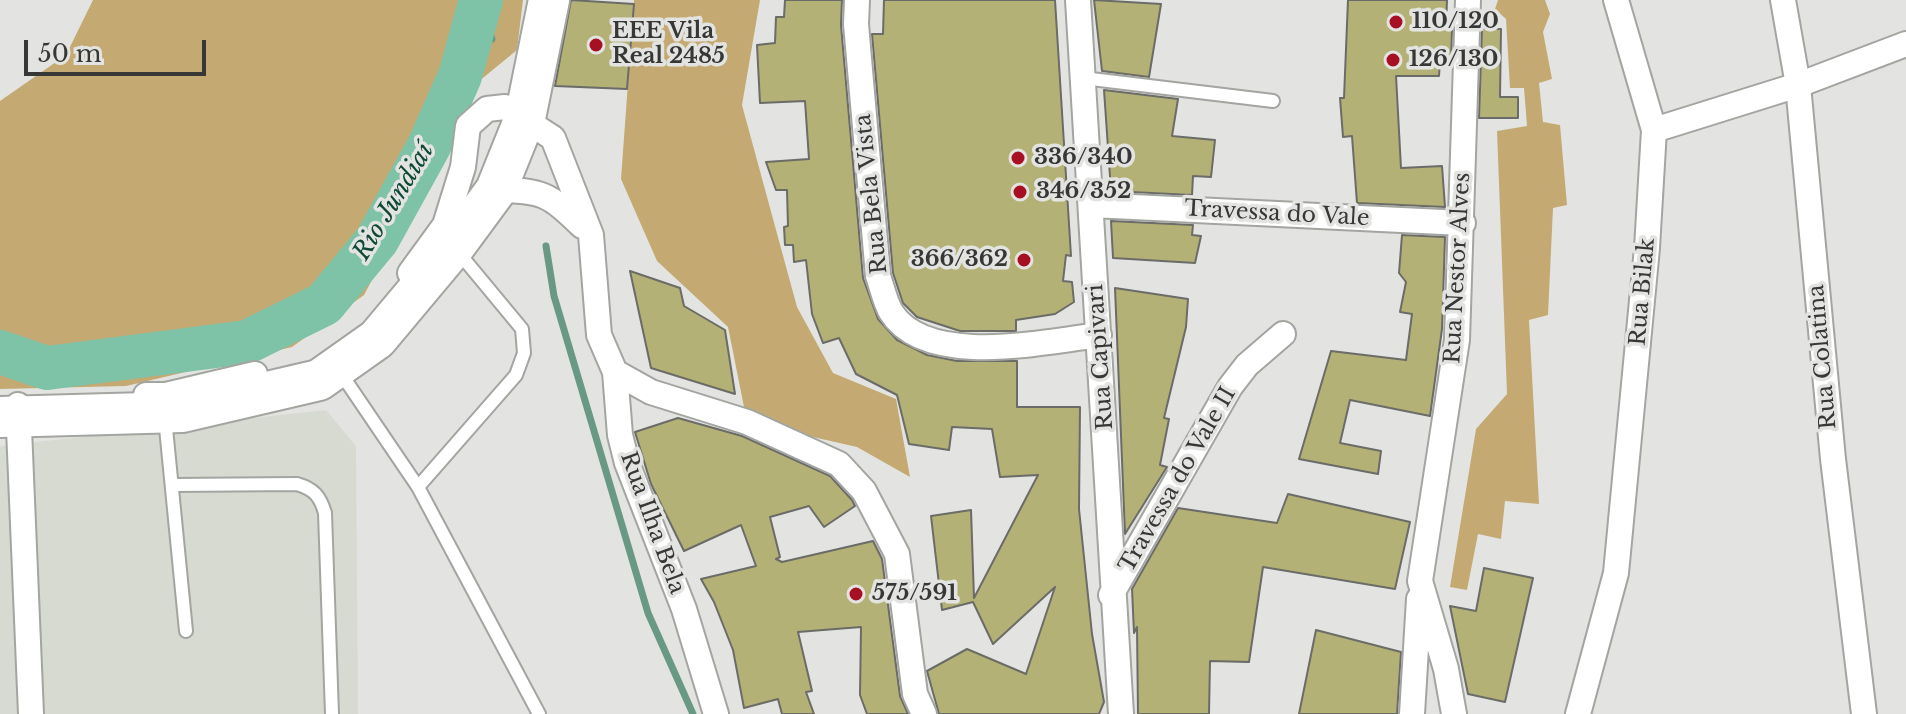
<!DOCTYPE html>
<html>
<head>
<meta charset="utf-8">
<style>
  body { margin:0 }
  #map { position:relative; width:1906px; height:714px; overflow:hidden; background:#e3e4e1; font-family:"Libre Baskerville",serif }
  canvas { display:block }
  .scale { position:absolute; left:24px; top:40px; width:182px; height:36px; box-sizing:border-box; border:4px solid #373836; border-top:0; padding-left:10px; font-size:24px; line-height:28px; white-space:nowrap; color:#373836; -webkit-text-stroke:6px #e3e4e1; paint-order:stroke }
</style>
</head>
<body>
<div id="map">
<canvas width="1906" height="714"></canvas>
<div class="scale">50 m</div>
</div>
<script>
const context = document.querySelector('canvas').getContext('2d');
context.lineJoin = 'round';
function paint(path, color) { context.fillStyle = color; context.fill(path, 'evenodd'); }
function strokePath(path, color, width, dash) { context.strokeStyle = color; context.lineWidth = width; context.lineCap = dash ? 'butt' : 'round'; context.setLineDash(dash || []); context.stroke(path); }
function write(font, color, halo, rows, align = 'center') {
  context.font = font + ' "Libre Baskerville",serif'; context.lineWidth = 7; context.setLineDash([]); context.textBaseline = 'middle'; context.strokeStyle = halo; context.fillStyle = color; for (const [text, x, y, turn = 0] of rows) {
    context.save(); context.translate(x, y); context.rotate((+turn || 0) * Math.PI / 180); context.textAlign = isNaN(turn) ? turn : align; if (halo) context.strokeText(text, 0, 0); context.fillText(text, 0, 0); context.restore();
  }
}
paint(new Path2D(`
  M326,410L356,446L358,714H0V446Z`), '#d6dad0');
paint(new Path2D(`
  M93,0H523L517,50L478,82L364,295L292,347L126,386L0,389V101L66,55Z
  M634,0H760L742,105L797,307L833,373L896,399L910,477L857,447L747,422L728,327L657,261L621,179Z
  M1498,0H1545L1550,14L1543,32L1552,79L1539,83L1543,122L1560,125L1567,205L1553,208L1548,315L1529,320L1539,504L1505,501L1501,539L1478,534L1467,590L1450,587L1476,429L1507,394L1497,131L1527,126L1524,88H1510L1506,19L1495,9Z`), '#c4aa72');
strokePath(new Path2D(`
  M482,9L492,39
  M546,246L554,296L648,613L693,714`), '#699985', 7);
strokePath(new Path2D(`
  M0,352L47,368L247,342L324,304L377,240L429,146L460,76L481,0`), '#7ec2a7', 44);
const building = new Path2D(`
  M571,0L634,4L627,89L555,86Z
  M785,0H842L841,25L863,278L878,319L897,340L927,355L957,361H1017V407H1080L1079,509L1092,634L1104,702L1099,714H939L927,671L967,649L1026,674L1055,587L993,644L973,602L942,610L931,516L971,510L974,598L1038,475L1000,477L992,429L952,427L949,450L909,444L897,395L856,374L839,338L823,343L812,314L806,260L794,262L793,245H785L784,227L788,226L787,190H776L766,162L809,159L805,101L760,103L757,45L775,43L776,17H784Z
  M884,0H1055L1071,256L1066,255L1063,281L1072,282L1074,302L1055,314L1016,320V331H960L917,317L903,303L893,273L872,34H883Z
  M1094,0L1161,4L1149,77L1102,71Z
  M1348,0H1447L1446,29H1452L1451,63L1440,62L1439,76H1396L1401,168L1442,166L1445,207L1357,203L1352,136L1343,137L1340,98H1344Z
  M1482,29H1501L1500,97H1518V118H1479Z
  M1104,90L1178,99L1172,136L1215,140L1211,177L1193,176L1192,195L1111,191Z
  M1111,221L1193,225L1192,235L1201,236L1195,263L1113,258Z
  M1402,235L1445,237L1442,329L1430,416L1350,400L1340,443L1381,451L1378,474L1299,459L1331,351L1406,360L1412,314L1400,312L1406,282L1399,273Z
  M630,271L680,288L684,306L725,330L735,394L651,368Z
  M1115,288L1188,299L1186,327L1164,418L1169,419L1160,465L1167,467L1125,534Z
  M678,418L742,436L830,476L852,500L855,506L824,527L809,506L770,517L780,557L776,559L782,562L873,541L882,559L900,696L908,714H867L860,695L861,627L798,632L812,691L806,692L814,714H782L778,699L744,708L733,650L714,602L701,579L756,566L741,525L684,551L651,484L635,432Z
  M1288,494L1410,522L1395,589L1263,567L1249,662L1210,661L1209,714H1138L1137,627L1134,633L1132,589L1178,508L1277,523Z
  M1484,568L1533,578L1505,702L1468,694L1450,606L1476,611Z
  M1316,630L1401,652L1397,714H1299Z`);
paint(building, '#b4b176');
strokePath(building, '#6b6b67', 2);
const lane = new Path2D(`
  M1083,78L1273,101
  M340,372L418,487L539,714
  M165,418L186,631
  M173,485L297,484C314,489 320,496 325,513L332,714
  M418,487L516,375L524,353L522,329L459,253`);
const street = new Path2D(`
  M857,0L856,24L878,276C882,287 885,302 891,312C926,368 1044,342 1099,335
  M1078,0L1121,714
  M1783,0L1798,85L1833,459L1864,714
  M1654,130L1798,85L1906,44
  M496,190C542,190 549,194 582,226
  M1092,205L1463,223
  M410,273L445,225L463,167L468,126L487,109L505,107L553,138L591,235L599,335L615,372L620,435L627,463L684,609L716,714
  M615,372L651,392L747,422L839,464L864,491L897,554L915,694L924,714
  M146,395H166L255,374
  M18,405L31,714
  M1111,595L1230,387L1247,365L1283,334
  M1412,714L1419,599
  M1454,714L1446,669L1420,581L1457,340L1468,0
  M1578,714L1616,573L1647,248L1654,130L1616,0`);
const primary = new Path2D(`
  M0,417L182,412L319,380L377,339L454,247L496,190L525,118L549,0`);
strokePath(lane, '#a3a5a1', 16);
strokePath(street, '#a3a5a1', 28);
strokePath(primary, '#a3a5a1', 44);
strokePath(lane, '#fff', 12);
strokePath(street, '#fff', 24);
strokePath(primary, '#fff', 40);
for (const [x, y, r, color] of [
  [1396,22,8,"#a70f22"],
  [596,45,8,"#a70f22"],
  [1393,60,8,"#a70f22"],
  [1018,158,8,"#a70f22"],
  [1020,192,8,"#a70f22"],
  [1024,260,8,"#a70f22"],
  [856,594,8,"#a70f22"]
]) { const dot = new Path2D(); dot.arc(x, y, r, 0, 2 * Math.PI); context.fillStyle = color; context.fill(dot); strokePath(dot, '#e3e4e1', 3); }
write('bold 22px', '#373836', '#e3e4e1', [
  ["110/120",1412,22],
  ["EEE Vila",612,32],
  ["Real 2485",612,57],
  ["126/130",1409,60],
  ["336/340",1034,158],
  ["346/352",1036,192],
  ["366/362",1008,260,"right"],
  ["575/591",872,594]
], 'left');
write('22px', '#373836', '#e3e4e1', [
  ["Rua Bela Vista",872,194,-96],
  ["Travessa do Vale",1277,214,3],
  ["Rua Nestor Alves",1458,268,-87],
  ["Rua Bilak",1643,292,-85],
  ["Rua Capivari",1101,357,-94],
  ["Rua Colatina",1823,357,-95],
  ["Travessa do Vale II",1178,480,-60],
  ["Rua Ilha Bela",652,523,70]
]);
write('italic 24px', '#0e4836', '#e3e4e1', [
  ["Rio Jundiaí",394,202,-59]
]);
</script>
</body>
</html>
